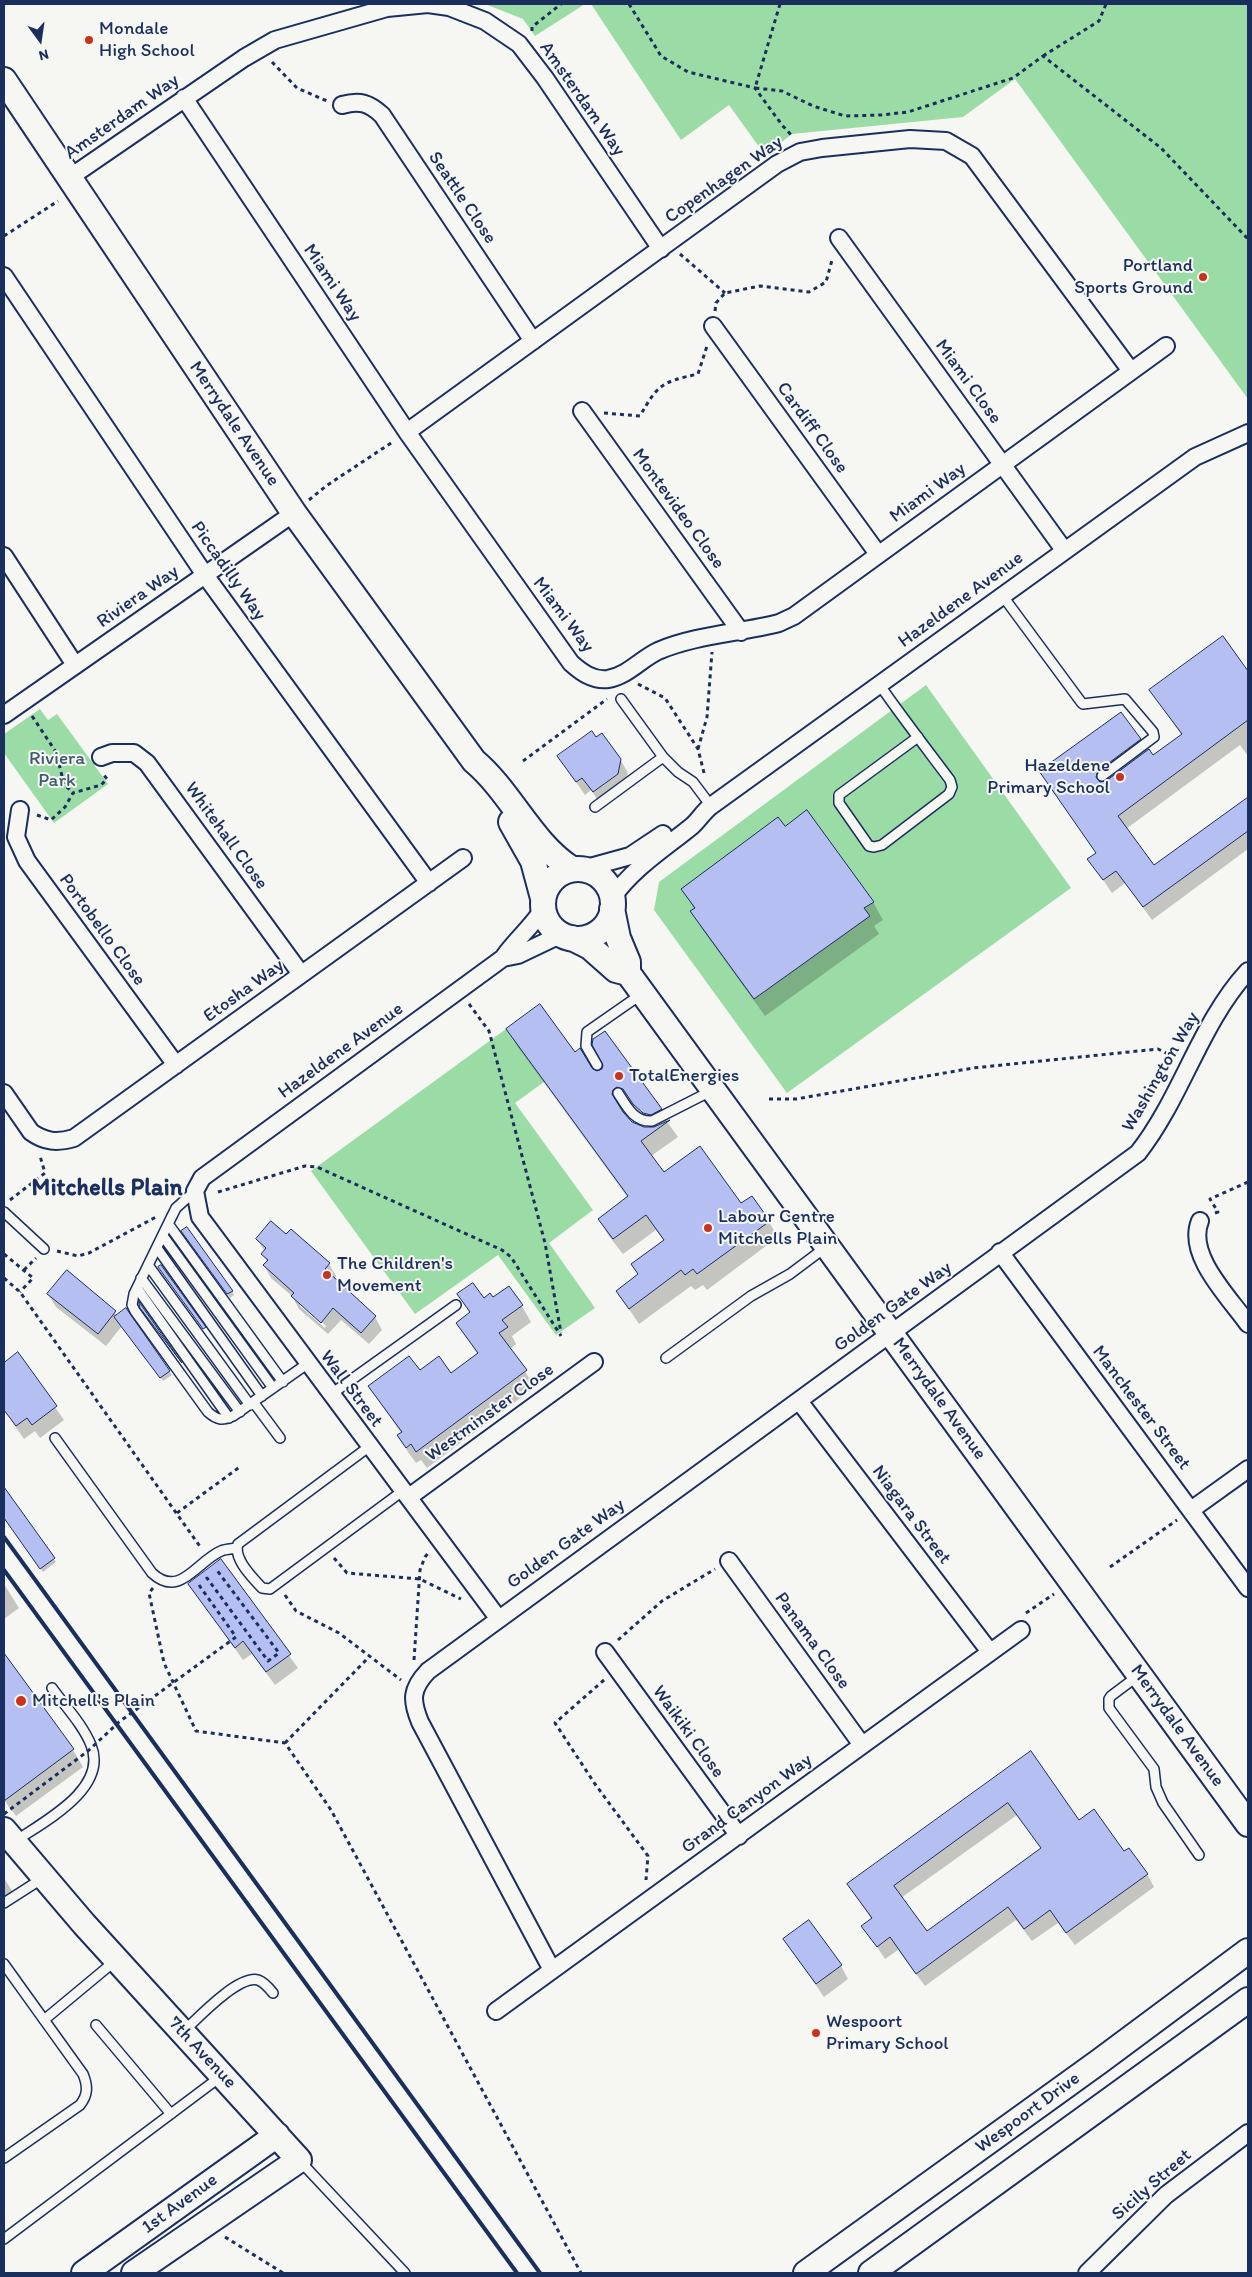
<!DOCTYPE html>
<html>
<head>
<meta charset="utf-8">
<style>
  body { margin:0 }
  #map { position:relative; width:1252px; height:2277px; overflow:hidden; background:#f6f6f2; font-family:Itim,sans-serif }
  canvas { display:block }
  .frame { position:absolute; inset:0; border:5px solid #1b2f5e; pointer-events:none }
  .north { position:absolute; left:15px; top:15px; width:50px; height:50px; -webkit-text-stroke:4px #f6f6f2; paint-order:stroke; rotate:166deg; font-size:14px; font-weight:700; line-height:20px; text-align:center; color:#1b2f5e }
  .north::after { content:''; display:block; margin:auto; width:18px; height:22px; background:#1b2f5e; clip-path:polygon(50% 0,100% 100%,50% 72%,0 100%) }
</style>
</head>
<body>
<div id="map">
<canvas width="1252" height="2277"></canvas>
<div class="frame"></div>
<div class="north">N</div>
</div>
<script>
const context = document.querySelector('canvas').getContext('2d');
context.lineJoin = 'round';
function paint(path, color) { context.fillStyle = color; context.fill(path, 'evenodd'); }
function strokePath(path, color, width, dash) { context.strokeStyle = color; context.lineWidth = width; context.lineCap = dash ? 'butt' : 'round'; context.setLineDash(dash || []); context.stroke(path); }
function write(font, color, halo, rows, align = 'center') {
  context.font = font + ' Itim,sans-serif'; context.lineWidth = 4; context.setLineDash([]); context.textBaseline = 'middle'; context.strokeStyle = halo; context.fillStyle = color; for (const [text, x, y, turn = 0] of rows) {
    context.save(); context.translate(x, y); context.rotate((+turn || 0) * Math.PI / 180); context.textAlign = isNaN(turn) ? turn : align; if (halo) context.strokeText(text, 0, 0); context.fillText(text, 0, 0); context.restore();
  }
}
paint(new Path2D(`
  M485,4H585L535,36L523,19Z
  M591,4H1248V399L1015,79L963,117L792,134L765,155L729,105L681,140Z
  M926,685L1071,888L787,1093L654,910L659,882Z
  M40,709L48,720L57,714L108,784L54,823L4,753V734Z
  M506,1029L544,1082L515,1103L593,1210L549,1243L595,1308L556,1335L498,1255L415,1314L311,1171Z`), '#9bdca6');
paint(new Path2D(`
  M1222,638L1248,675V756L1240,745L1126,829L1154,867L1248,798V849L1152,920L1125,883L1112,893L1089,859L1097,854L1049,785L1140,739L1153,757L1182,736L1151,690Z
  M596,739L620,759L628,773L625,787L601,805L591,790L585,795L558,756Z
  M785,828L873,902L883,920L874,926L879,934L765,1016L702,929L692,912L695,910L682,889Z
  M508,1030L575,1054L596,1073L603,1069L604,1033L678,1137L651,1156L664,1174L741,1205L769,1222L778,1237L707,1290L703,1285L695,1290L691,1286L639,1324L617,1291L639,1275L664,1241L656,1230L623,1254L608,1235L599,1219L628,1198L517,1046ZM627,1102L634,1105L644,1121L652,1128H644L632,1123L620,1110L621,1106Z
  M291,1230L329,1264L336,1276L334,1279L375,1317L382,1330L369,1344L341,1320L328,1334L299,1309L292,1296L271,1278L264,1265L267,1262L263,1254L265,1252L257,1239L286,1236ZM300,1302L326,1326L325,1328L300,1306Z
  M185,1235L232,1291L234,1295L230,1298Z
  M67,1271L118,1316L126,1310L172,1375L163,1381L122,1326L106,1346L56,1307L48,1294Z
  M459,1295L493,1299L522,1306L531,1322L512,1336L516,1344L510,1349L535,1387L427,1468L421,1460L416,1463L408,1452L399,1436L401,1433L369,1387L419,1372L451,1375L478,1355L457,1323L470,1314Z
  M18,1354L64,1420L40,1438L35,1431L24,1439L4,1410V1364Z
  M4,1489L56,1562L43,1572L4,1517Z
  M220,1561L298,1668L275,1685L252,1654L243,1660L189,1584Z
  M4,1584L19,1608L4,1619Z
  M4,1655L73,1750L83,1767L16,1816L4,1800Z
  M1030,1753L1078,1821L1124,1853L1147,1874L1154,1887L1075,1945L1058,1923L1032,1941L1016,1920L925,1986L898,1950L885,1959L863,1926L872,1920L848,1884ZM1017,1815L1041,1849L926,1932L901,1898Z
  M4,1878L14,1894L4,1903Z
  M784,1939L841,1966L848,1979L824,1997Z`), '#0003');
const building = new Path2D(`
  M1223,636L1248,671V720L1118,816L1154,865L1248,797V831L1143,907L1116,871L1103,880L1087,859L1096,853L1039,771L1121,712L1141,739L1098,771L1096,777L1100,782L1106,781L1149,749L1153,755L1182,734L1149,690Z
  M592,731L596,737L602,733L621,759L618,774L593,792L582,778L576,782L557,756Z
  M807,810L874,902L864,908L870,916L754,999L690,911L695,908L681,889L778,817L785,826Z
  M540,1004L575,1052L580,1048L592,1068L597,1071L602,1069L603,1065L592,1045L593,1039L605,1031L662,1109L651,1115L643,1113L633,1104L623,1089L617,1087L613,1090L612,1094L623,1112L632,1122L644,1127H654L670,1120L641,1141L664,1172L700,1146L741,1203L752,1196L770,1221L697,1274L693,1269L685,1275L681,1270L629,1309L616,1291L638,1274L631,1264L664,1240L646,1215L613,1239L598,1219L628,1196L506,1029Z
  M271,1221L286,1234L291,1229L330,1263L325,1269L376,1316L361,1333L333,1308L321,1323L291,1296L294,1293L263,1265L268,1260L261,1254L266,1248L256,1239Z
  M187,1227L233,1291L227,1294L181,1231Z
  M161,1265L206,1327L203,1329L158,1267Z
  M67,1270L116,1311L98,1334L47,1294Z
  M473,1283L484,1298L490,1293L493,1297L509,1286L523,1305L502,1320L508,1327L499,1333L527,1370L416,1452L411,1444L406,1448L397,1435L402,1432L368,1386L409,1356L420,1370L439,1356L451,1373L478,1353L456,1323L470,1312L457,1294Z
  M139,1302L182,1363L140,1308Z
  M126,1308L170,1371L160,1378L114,1317Z
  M18,1352L57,1406L32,1425L27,1418L16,1426L4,1410V1363Z
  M4,1487L55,1558L40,1569L4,1518Z
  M221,1559L291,1654L266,1672L243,1641L235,1648L188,1584Z
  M4,1653L74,1749L4,1801Z
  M1031,1751L1079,1820L1094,1809L1124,1851L1129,1848L1148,1874L1066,1933L1050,1910L1024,1929L1008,1907L916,1974L890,1937L877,1947L861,1926L872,1918L847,1884ZM1008,1803L1041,1848L927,1931L894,1886Z
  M809,1920L842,1965L816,1984L783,1939Z`);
paint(building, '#b6bff1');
strokePath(building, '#1b2f5e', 1);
const lane = new Path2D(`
  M1002,595L1081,702L1083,704L1125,699L1153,732L1154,737L1102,776
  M879,684C902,717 926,748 950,780L952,787L949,794L882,845L874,847L869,846L839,803V795L918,737
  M621,699L663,757L678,772L693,782L711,806
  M595,807L663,757
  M597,1065L586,1046L587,1032L643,993
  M618,1093C627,1107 634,1122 652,1121L713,1090
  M195,1191L176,1208L171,1218L134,1294L132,1305L135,1311L208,1412C217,1420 222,1421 233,1416L307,1364
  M4,1212L44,1249
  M169,1225L283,1382
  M163,1236L273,1388
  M157,1248L262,1396
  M148,1265L250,1405
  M141,1278L240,1412
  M137,1288L229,1418
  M666,1358L751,1296L790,1274L826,1247
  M330,1395L456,1305
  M254,1403L280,1438
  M55,1438L152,1573C180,1599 197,1561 221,1551C226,1549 232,1549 237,1548
  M370,1446L238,1544C233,1559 253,1578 262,1588L270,1589L404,1490
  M1139,1675L1111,1696L1109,1699V1708L1154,1769L1156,1787L1163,1803L1199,1855
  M14,1842C43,1822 109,1789 91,1745C83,1725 65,1706 52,1688
  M4,1903L43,1878
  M4,1964L83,2074C88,2086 88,2095 80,2105L4,2158
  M44,2020L115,1961
  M96,2025L171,2114
  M184,2031C198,2018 238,1975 258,1980C264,1982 269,1988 273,1993
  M299,2160L405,2273
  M4,2239L220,2077`);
const street = new Path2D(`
  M184,98L407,432L571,663C581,672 593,681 608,679C627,676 641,659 658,651C695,635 740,633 779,623L794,616L1166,346
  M342,105C360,100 369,103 382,115L533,341
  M69,178L244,58L275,40L387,8L428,4L449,7L485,21L519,44L545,78L661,249
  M839,238L1064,550
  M4,276L205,575L429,883
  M713,326L878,554
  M582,411L741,632
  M407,432L777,164L800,152L822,148L910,139L946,141L972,156L1131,371
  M4,556L75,665
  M4,715L294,513
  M101,757L112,753H134L147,763L301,974
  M20,810L16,837L27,861L176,1065
  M583,869L630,856L663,834
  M612,898C634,867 664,849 692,826C699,820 703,812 711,806L1195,457L1248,433
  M503,958L518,955L562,934
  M4,1093L31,1132C45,1142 57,1143 74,1138L463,858
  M1200,1221C1186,1255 1229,1297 1248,1324
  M1000,1252L1248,1588
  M799,1401L990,1652
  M409,1497L594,1362
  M1191,1510L1248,1469
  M729,1561L862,1745
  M498,1618L209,1229L200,1217L195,1191L202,1178L503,958C515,940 532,927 543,909
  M605,1652L739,1836
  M552,1970L420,1722C411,1700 411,1689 428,1671L1138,1153C1182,1097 1200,1023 1248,971
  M496,2011L1021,1630
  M1087,2273L1166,2195L1248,2133`);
const secondary = new Path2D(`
  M4,80L294,513L474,761C511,792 531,843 572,869
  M511,822L533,861L543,898
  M543 904a35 35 0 1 1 70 0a35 35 0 1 1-70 0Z
  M612,909L618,938L628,962V973L1248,1824
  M572,938L590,947L616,970L628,973
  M4,1830L84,1924L299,2160L134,2273
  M84,2273L277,2135
  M806,2273L1100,2061L1248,1951
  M871,2273L1248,2000`);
strokePath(lane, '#1b2f5e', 12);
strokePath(street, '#1b2f5e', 20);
strokePath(secondary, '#1b2f5e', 28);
strokePath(new Path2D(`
  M629,4L661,56L688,72L755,88L782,125L793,137
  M780,4L755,88L782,91L813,106L845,116L881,115L908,112L1013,78L1043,56L1161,148L1248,239
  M532,31V27L561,4
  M1043,56L1099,21L1106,4
  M272,62L297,88L327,101
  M4,236L58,201
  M680,254L725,293
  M715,311L716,303L725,293L760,286L809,292L826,282L832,260
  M604,413L640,416C658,384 662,382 698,374L707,346
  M309,500L326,486L394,441
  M638,684L665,698L698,749L704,773
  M32,716L56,752L64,784L73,793
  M698,749L707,717L712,652
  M523,761L607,699
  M37,815L51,820L65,807L73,793L101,785L107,779L103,774
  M469,1004L489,1031L545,1243L561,1333
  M769,1099H796L973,1068L1158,1049L1174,1057
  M218,1192L305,1166L317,1167L502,1250L511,1257L561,1336
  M10,1200L45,1173L40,1156
  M1215,1213L1218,1212L1210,1199L1248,1182
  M57,1251L78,1256L89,1253L156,1217
  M4,1254L33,1278L20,1292
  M24,1270L36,1258
  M4,1278L20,1292L201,1548
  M177,1513L241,1466
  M334,1558L347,1573L420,1579L461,1599
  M1110,1567L1177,1520
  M206,1579L207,1578L268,1661L279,1653L216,1569
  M199,1585L236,1637
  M153,1588L149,1593L164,1663L196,1731L285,1743L331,1810L581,2273
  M285,1595L296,1611L339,1633L401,1680
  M1026,1613L1054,1594
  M618,1640L662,1601L715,1569
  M414,1660L420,1570L425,1557L429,1552
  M604,1680L555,1723L595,1784L648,1856L646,1880
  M285,1743L370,1656
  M225,2237L283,2273`), '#1b2f5e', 3, [4, 4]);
strokePath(lane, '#f6f6f2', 9);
strokePath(street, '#f6f6f2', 16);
strokePath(secondary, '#f6f6f2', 24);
strokePath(new Path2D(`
  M4,1537L540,2273
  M4,1570L517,2273`), '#1b2f5e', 4);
strokePath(new Path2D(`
  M4,1814L88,1751L119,1722L236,1637`), '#1b2f5e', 3, [4, 4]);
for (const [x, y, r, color] of [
  [89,40,5,"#c8321e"],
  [1203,277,5,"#c8321e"],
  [1120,777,5,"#c8321e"],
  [619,1076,5,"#c8321e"],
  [708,1228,5,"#c8321e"],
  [327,1275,5,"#c8321e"],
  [21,1701,6,"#c8321e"],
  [816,2033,5,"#c8321e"]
]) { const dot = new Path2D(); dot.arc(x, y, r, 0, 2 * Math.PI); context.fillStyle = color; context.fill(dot); strokePath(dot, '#f6f6f2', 2); }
write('19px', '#1b2f5e', '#f6f6f2', [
  ["Mondale",99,29],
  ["High School",99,51],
  ["Portland",1193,266,"right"],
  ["Sports Ground",1193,288,"right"],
  ["Hazeldene",1110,766,"right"],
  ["Primary School",1110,788,"right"],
  ["TotalEnergies",629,1076],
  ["Labour Centre",718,1217],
  ["Mitchells Plain",718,1239],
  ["The Children's",337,1264],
  ["Movement",337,1286],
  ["Mitchell's Plain",32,1701],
  ["Wespoort",826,2022],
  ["Primary School",826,2044]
], 'left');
write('19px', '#1b2f5e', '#f6f6f2', [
  ["Amsterdam Way",582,99,55],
  ["Amsterdam Way",122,117,-35],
  ["Copenhagen Way",724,180,-35],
  ["Seattle Close",462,198,56],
  ["Miami Way",332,283,56],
  ["Miami Close",968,382,54],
  ["Merrydale Avenue",234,424,56],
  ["Cardiff Close",812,428,54],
  ["Miami Way",928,493,-36],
  ["Montevideo Close",678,509,54],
  ["Piccadilly Way",228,571,55],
  ["Riviera Way",138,597,-35],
  ["Hazeldene Avenue",961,600,-36],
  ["Miami Way",563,615,53],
  ["Whitehall Close",226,836,54],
  ["Portobello Close",102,930,54],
  ["Etosha Way",244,991,-36],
  ["Hazeldene Avenue",341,1051,-36],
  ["Washington Way",1161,1072,-60],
  ["Golden Gate Way",893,1307,-36],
  ["Wall Street",351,1389,53],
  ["Merrydale Avenue",939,1399,54],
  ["Manchester Street",1141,1408,53],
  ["Westminster Close",490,1413,-36],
  ["Niagara Street",911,1515,53],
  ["Golden Gate Way",566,1544,-36],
  ["Panama Close",812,1641,54],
  ["Merrydale Avenue",1177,1726,54],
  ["Waikiki Close",688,1732,54],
  ["Grand Canyon Way",747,1804,-36],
  ["7th Avenue",202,2053,47],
  ["Wespoort Drive",1028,2113,-36],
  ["Sicily Street",1152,2185,-41],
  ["1st Avenue",180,2204,-36]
]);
write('19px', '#3b5a70', '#f6f6f2', [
  ["Riviera",57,759],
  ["Park",57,781]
]);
write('bold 24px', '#1b2f5e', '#f6f6f2', [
  ["Mitchells Plain",107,1189]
]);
</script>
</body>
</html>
